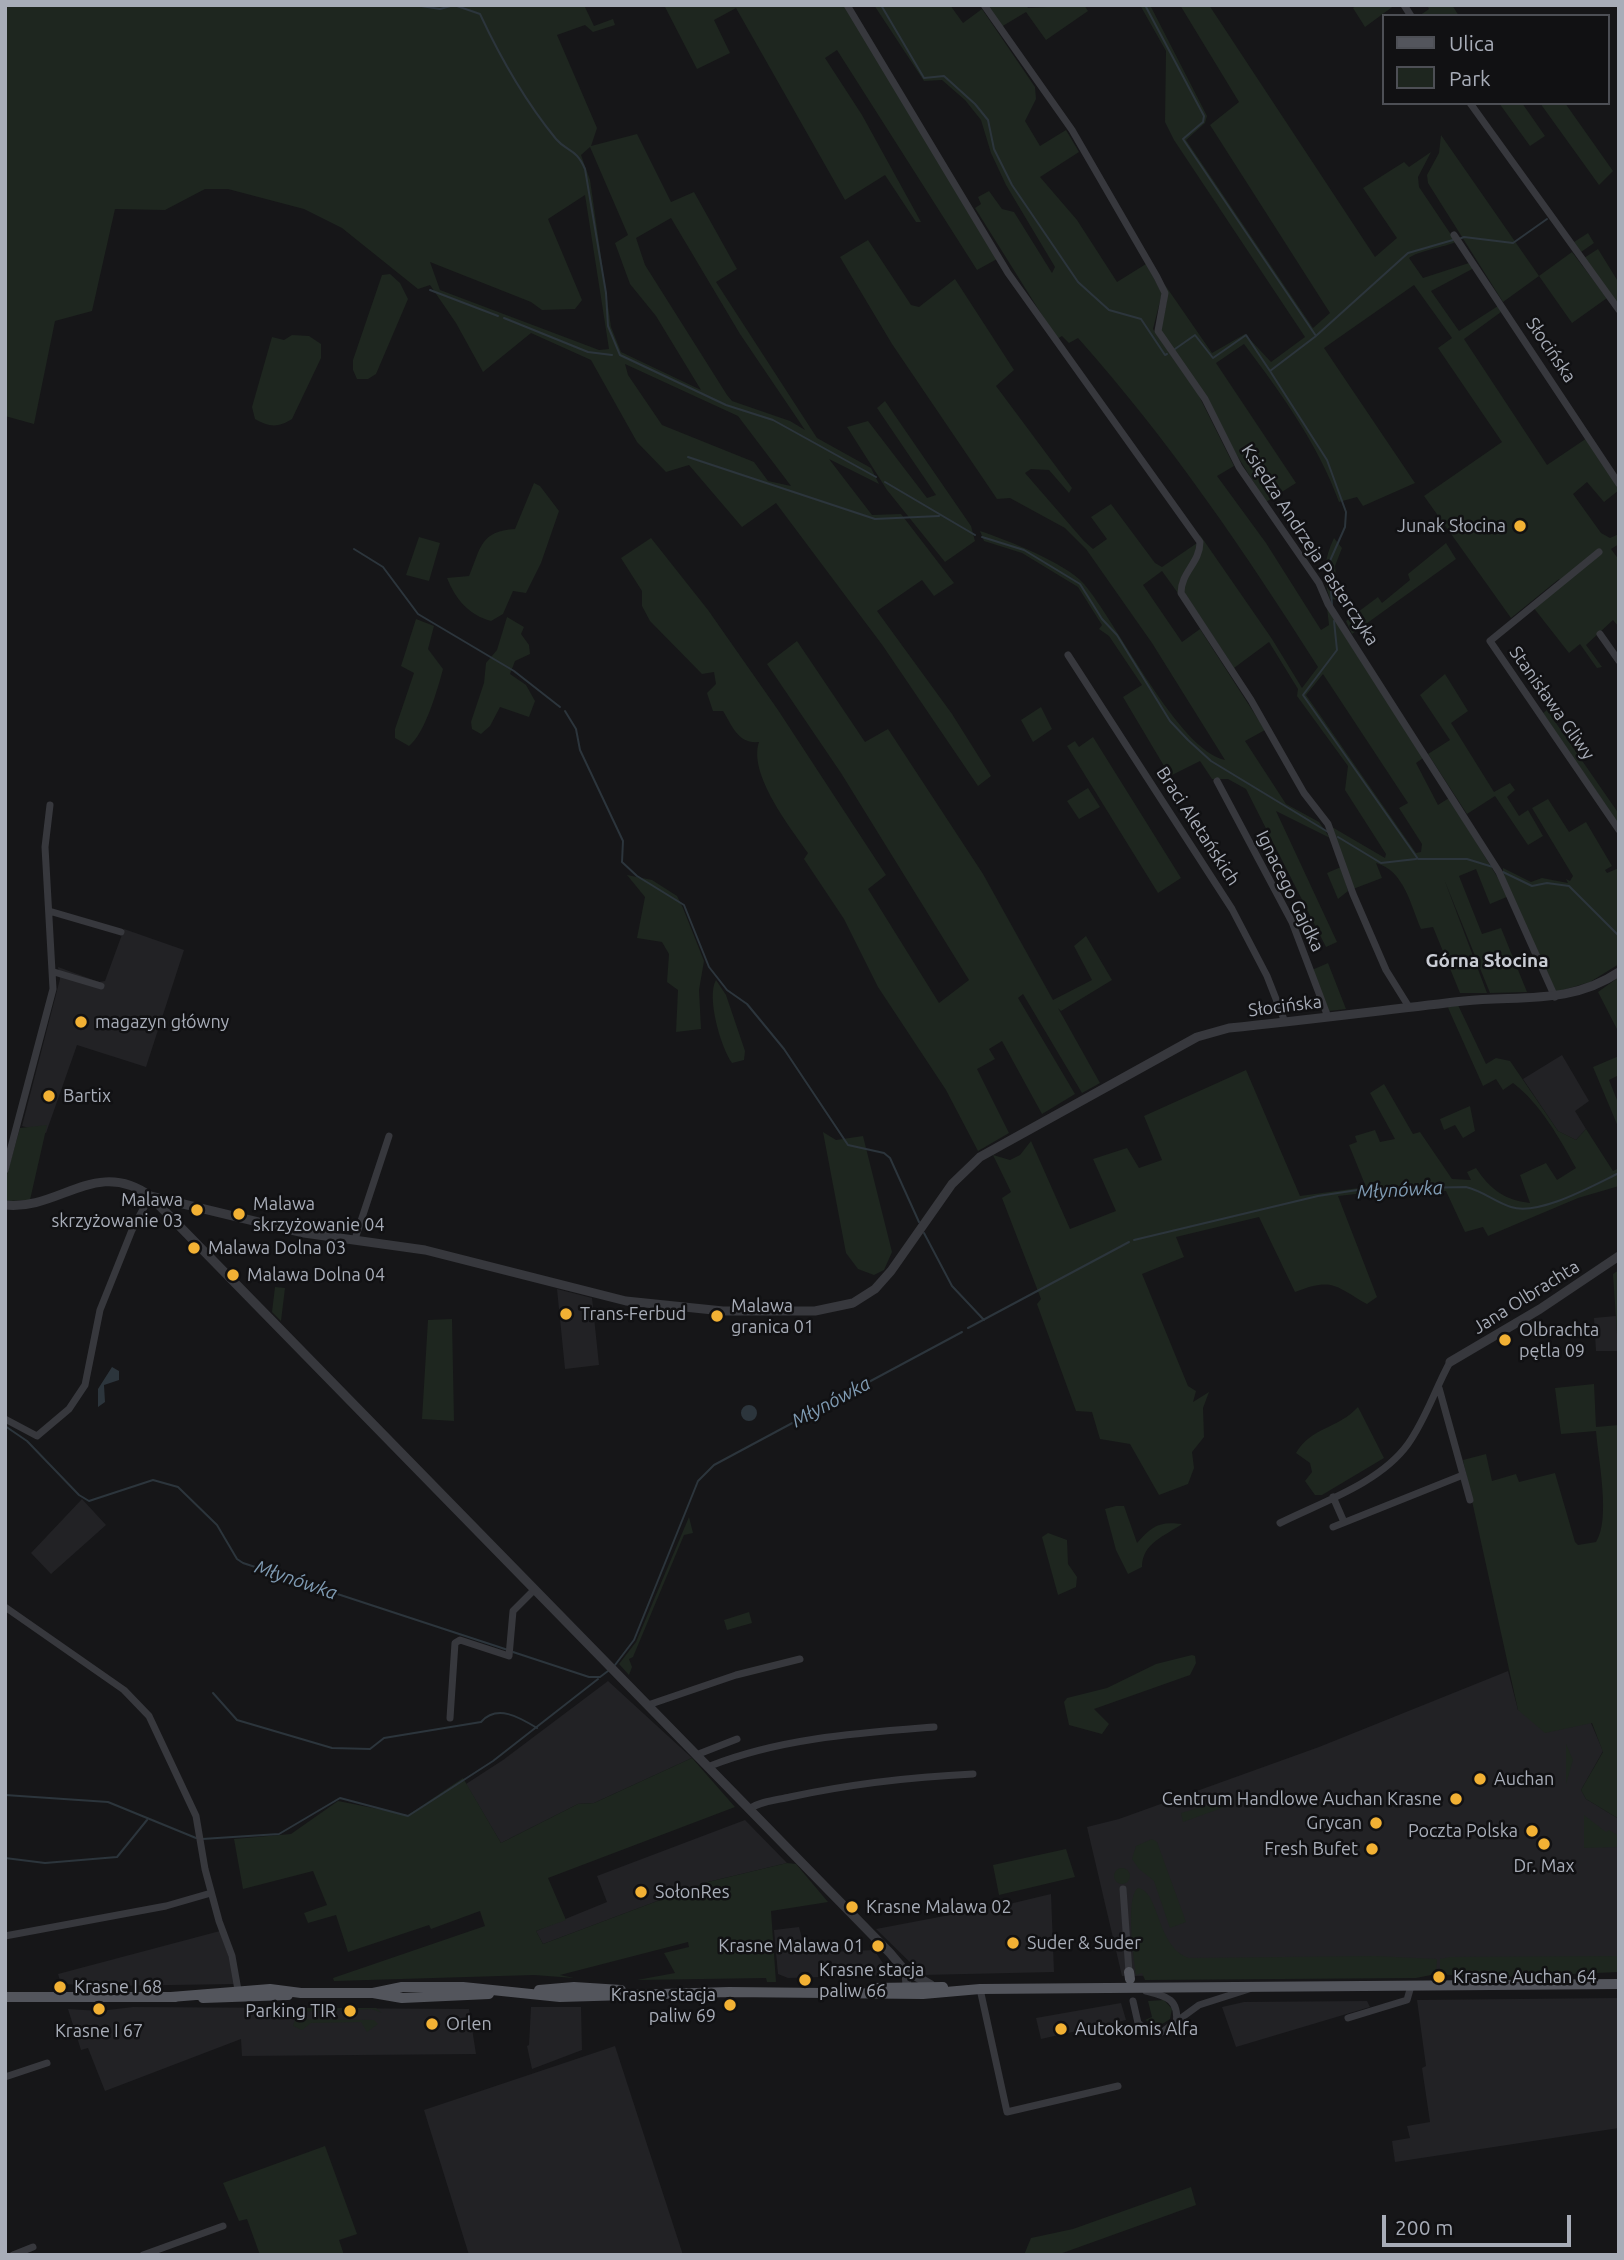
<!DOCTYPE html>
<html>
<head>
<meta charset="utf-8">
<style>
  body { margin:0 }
  #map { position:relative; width:1624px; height:2260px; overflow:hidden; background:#161618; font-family:Ubuntu,sans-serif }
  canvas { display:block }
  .frame { position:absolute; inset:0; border:7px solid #a8adb8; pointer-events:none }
  .legend { position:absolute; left:1382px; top:14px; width:228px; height:91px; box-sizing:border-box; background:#111113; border:2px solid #4d4f55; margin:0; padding:9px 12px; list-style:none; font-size:21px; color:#a8adb8 }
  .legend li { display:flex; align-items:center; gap:14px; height:35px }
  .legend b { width:35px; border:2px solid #4d4f55 }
  .scale { position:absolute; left:1382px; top:2215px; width:189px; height:32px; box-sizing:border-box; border:4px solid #a8adb8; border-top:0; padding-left:9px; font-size:21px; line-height:24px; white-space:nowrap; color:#a8adb8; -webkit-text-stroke:5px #111113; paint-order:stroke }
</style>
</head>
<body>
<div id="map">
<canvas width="1624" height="2260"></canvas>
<div class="frame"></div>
<ul class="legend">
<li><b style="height:9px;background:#53555c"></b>Ulica</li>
<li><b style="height:19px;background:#1e261f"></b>Park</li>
</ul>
<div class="scale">200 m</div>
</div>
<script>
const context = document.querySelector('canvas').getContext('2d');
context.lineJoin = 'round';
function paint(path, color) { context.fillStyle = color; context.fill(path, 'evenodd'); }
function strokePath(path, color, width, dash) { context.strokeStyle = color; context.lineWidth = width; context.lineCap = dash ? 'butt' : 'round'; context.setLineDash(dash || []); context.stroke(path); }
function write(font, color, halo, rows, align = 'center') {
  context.font = font + ' Ubuntu,sans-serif'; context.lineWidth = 5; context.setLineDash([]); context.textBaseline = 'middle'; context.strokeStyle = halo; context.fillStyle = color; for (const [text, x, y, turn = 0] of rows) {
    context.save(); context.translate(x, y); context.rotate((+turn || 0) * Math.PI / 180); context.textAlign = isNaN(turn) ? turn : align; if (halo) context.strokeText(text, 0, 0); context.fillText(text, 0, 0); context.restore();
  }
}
paint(new Path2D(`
  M124,929L184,950L146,1067L77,1045L46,1133L22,1126L60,979L58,967L99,982L105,981Z
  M1562,1055L1589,1101L1575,1111L1586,1129L1576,1140L1558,1131L1523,1079Z
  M557,1289L592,1298L599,1365L565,1369Z
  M1616,1316L1618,1351H1596L1594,1318Z
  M82,1499L106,1525L51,1574L31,1553Z
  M1508,1671L1518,1710L1591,1723L1603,1751L1581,1790L1586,1799L1619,1819V1971L1122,1976L1087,1827L1119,1819L1319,1747Z
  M608,1681L692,1758L594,1803L578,1804L501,1843L466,1784L503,1760Z
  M745,1820L787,1863L708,1882L543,1944L536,1931L607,1902L597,1876Z
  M1051,1894L1054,1972L923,1975L876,1929L992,1907L993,1910L1002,1909L1005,1905Z
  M799,1927L806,1953L874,1950L891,1975L788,1978L778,1974L774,1930Z
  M220,1931L238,1984L105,1986L61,1984L58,1974Z
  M1619,1998V2128L1395,2162L1392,2141L1410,2138L1407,2126L1430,2122L1422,2068L1426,2066L1417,2000Z
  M1367,2001L1370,2007L1236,2047L1222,2007L1244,2002Z
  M1121,2003L1126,2020L1041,2039L1036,2018Z
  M133,2007L469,2009L476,2054L242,2056L241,2039L105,2091L88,2048L81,2050L68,2009L100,2011Z
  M531,2007H581L582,2050L532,2069L527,2046L529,2045Z
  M615,2046L683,2255H469L424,2110Z`), '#222225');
paint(new Path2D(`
  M5,5H584L594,26L613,19L615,25L593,32L585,25L557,35L597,128L591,146L637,134L671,202L694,192L737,269L716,282L817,438L871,468L879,484L829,459L872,515L901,514L954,583L934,596L922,580L877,611L952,714L991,776L978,786L883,646L776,503L742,527L689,465L666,472L637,442L591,360L531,333L483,372L456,323L430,285L418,289L342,228L304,209L228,189H205L165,210L115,209L92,311L55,321L34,424L5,416ZM590,147L628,235L615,243L630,284L656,316L701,390L621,352L611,327L590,180L581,155ZM585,195L609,349L599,350L440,290L430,262L531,302L542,310L575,309L582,300L548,219ZM671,218L740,334L805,430L790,421L732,401L727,395L645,265L636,238ZM625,364L738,416L791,486L768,481L754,462L662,425L628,375Z
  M664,5H844L997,259L977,270L837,50L825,58L862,115L921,222H916L885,175L845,200L736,8L714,20L730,53L697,69Z
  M874,5H950L963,23L982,9L1035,87L1036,99L1025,121L1040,146L1066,130L1079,152L1040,177L1077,220L1117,282L1146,264L1162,293L1153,329L1198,394L1234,466L1217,476L1266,543L1321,630L1329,625L1327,608L1423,758L1416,763L1438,805L1449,798L1509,896L1490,904L1476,869L1459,876L1482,934L1501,928L1527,992L1490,993L1444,879L1487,993H1460L1433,927L1421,929C1411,906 1404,870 1376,863L1382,878L1353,889L1332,827L1385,858L1386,854L1345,790L1348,766L1297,696L1298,689L1269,642L1234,668L1184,592C1184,567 1204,563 1200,535L1272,639L1302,688L1318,667C1245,552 1169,440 1078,338L1069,343L1062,336L1057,339L975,208L981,204L978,197L989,191L1002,209L1014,212L1052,273L1055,267L1006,185L991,153L981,120L965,100L942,80L924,81ZM1323,674L1408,803L1399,808L1422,844L1421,852L1416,853L1306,695Z
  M1026,5L1028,8L1084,5L1088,11L1046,40L1026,12L1001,27L987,6Z
  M1140,5H1150L1207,116L1205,123L1186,140L1313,328L1330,313L1210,125L1239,102L1180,5H1209L1375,257L1397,238L1363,188L1404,162L1409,167L1431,152L1418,177L1419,187L1456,242C1444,247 1418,251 1409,258L1423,278L1469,263L1474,268L1431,291L1459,331L1498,306L1501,312L1464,339L1547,465L1587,438L1619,490L1604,502L1587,482L1573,494L1601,533L1610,538L1619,534V544L1611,549L1619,560V627L1613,620L1586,645L1602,667L1597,668L1580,644L1569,653L1533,607L1562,583L1559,579L1511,618L1424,496L1502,442L1438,348L1452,338L1414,285L1324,348L1415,483L1363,506L1357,497L1339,502C1318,444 1281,393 1244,344L1216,363L1296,483L1266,502L1160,332L1167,300L1165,285L1212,353L1245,334L1271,362L1305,337L1174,140L1165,122L1166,51Z
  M1357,5H1395L1365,27L1353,8Z
  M1427,5H1452L1459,16H1419L1429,9Z
  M1499,103H1522L1545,136L1530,146Z
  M1540,103H1565L1613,171L1599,185Z
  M1441,135L1539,276L1572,252L1607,298L1572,323L1539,276L1503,302L1428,183L1427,175L1439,153Z
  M1588,233L1594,243L1581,252L1574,242Z
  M868,240L911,305L919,307L955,279L1014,370L996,386L1072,488L1069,493L1049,470L1031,469L1025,473L1084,541L1093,549L1107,539L1091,517L1111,504L1155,563L1162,567L1197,543C1196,564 1178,574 1180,596L1162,571L1143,585L1182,642L1200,629L1265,730L1245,741L1286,804L1319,822L1330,838L1276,811L1337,942L1326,947L1246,789L1228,779H1212L1200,761L1170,776L1123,697L1142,685L1109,636L1099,629L1102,625L1078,587L1022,553L984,541L980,531C1007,540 1066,563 1084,584C1118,624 1178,750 1225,760L1152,643L1086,549L1065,528L1010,498L997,499L892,344L840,257Z
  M1598,249L1619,283V306L1584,258Z
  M390,274L400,283L408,299L376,374L368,379H357L353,370V360L382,275Z
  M292,335L309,336L321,344V358L292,419C278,428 269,427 255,419L252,407L272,337L284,340Z
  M885,401L971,526L975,541L945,562L887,490L847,427L868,421L927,498L936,495L877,408Z
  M534,483L540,486L559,511L541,563L526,593L513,591L503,614L491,621C469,615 456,600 447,578L469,576C481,548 480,531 515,529Z
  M419,537L440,543L429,581L406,575Z
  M651,538L708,610L778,710L886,875L868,889L939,1003L969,980L841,773L767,664L797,641L865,742L888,729L983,874L1053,1000L1092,980L1074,946L1086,936L1112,980L1061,1011L1058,1008L1100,1083L1082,1093L1023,994L1018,998L1075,1094L1042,1114L1002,1041L989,1049L995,1059L977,1069L1009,1133L978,1151L946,1090L878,987L844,919L804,859L808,853C790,827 748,774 759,742C738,744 733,727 723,711H713L707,693L716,684L714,672L702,674L650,621L642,606V591L621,558Z
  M1334,538L1342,548L1335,566L1338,600L1330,599C1322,577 1324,559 1334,538Z
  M1446,543L1456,559L1352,634L1346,621L1378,597L1382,603L1410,580L1408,574Z
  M507,617L524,627L521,634L529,645L530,654L515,661L510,674L526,685L535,701L529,717L500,707L490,726L481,734L472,729L471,722L484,683L486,663L497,650Z
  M416,619L434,626L428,649L443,669C438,688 425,734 409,746L395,738V729L414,673L401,666Z
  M1445,674L1468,711L1451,723L1494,792L1510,783L1515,790L1507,797L1519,816L1528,810L1543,836L1528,845L1495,796L1467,814L1428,754L1450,740L1420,695Z
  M1041,707L1052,729L1033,742L1021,720Z
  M1547,710L1619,814V825L1543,713Z
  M1093,737L1181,878L1158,893L1067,746L1075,741L1079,747Z
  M1088,788L1100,807L1079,819L1067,801Z
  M1548,799L1569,832L1586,822L1612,866L1605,870L1607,873L1619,868V964L1590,982L1556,992L1503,875V868L1531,882L1542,878L1568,883L1566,879L1570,881L1573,876L1532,808Z
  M1341,867L1348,891L1338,899L1327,873Z
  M627,875L652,880L677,896L683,908L704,961L699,990L701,1029L676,1032L678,990L667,982L669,954L662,942L637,938L645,897Z
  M1328,963L1346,1009L1329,1011L1312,970Z
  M1619,977V1033L1598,992Z
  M716,980L726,995L745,1051L744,1060L732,1063C721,1048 706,997 716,980Z
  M1458,1005L1486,1064L1496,1058L1510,1061L1558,1131L1576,1140L1586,1129L1613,1171L1619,1168V1186L1578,1198L1488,1236L1483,1227L1465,1232L1446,1191L1401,1189L1338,1196L1377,1297L1367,1304C1335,1286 1333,1277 1295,1292L1259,1217L1176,1237L1184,1257L1142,1274L1188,1386L1196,1391L1193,1402L1209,1392L1203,1408L1204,1437L1192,1452L1194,1468L1188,1484L1159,1495L1130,1444L1100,1439L1092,1412L1076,1411L1037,1304L1041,1299L1002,1198L1011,1192L993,1155L1010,1160L1020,1155L1031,1141L1070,1229L1116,1211L1093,1159L1127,1148L1139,1168L1162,1160L1144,1116L1246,1070L1300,1196L1366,1187L1349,1145L1357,1142L1355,1136L1375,1130L1380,1142L1395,1139L1370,1093L1384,1084L1413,1134L1420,1132L1452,1179L1471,1180L1467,1172L1476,1168C1490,1189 1504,1200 1530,1203L1520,1175L1546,1163L1557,1180L1576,1168C1560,1139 1540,1103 1513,1083L1503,1090L1496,1079L1483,1086L1449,1010L1448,1007Z
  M1619,1056V1075L1609,1080L1619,1105V1129L1593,1067Z
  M1470,1106L1475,1131L1463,1138L1455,1125L1444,1130L1440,1119Z
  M47,1125L30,1200L5,1201V1181L20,1128Z
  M823,1132L836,1140L863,1136L892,1252L884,1270L874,1275L858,1269L846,1253Z
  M1619,1270V1364L1613,1274Z
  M275,1287L285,1288L281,1321L272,1312Z
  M452,1319L454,1421L422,1419L428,1320Z
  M1594,1384L1596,1427L1619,1425V1819L1586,1799L1581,1790L1603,1752L1592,1723L1545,1733L1518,1710L1463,1460L1486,1454L1492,1481L1516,1474L1519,1482L1555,1473L1575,1542L1578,1545L1596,1542C1611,1519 1598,1459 1596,1431L1561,1434L1555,1388Z
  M1358,1407L1384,1458L1322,1495H1315L1305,1481L1312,1472L1310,1463L1296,1453C1311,1427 1338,1429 1358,1407Z
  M1116,1506H1124L1137,1543C1152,1526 1159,1521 1182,1524C1165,1536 1142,1543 1142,1567L1128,1574L1116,1550L1105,1509Z
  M689,1517L693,1533L684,1535L633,1657L629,1659L632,1667L629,1675L619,1664L636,1642Z
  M1048,1533L1067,1540L1068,1564L1077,1577L1076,1587L1058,1595L1042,1537Z
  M749,1612L752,1623L727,1630L724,1620Z
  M1192,1655L1195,1656L1196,1663L1190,1675L1094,1709L1109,1724L1102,1734L1069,1725L1064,1702L1067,1698L1107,1688L1156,1664Z
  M1566,1744L1573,1760L1566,1784Z
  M692,1758L735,1807L548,1878L566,1920L536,1931L543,1944L708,1882L787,1863L796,1864L828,1902L771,1911L776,1982H767L766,1978L637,1980L675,1973L664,1953L689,1947L688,1942L560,1975L574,1978L534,1975L334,1981L333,1978L485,1926L480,1911L431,1929L429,1925L348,1952L336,1915L308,1923L304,1913L327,1905L313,1871L243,1889L234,1839L291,1834L338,1801L408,1815L463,1778L501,1843L578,1804L594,1803Z
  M1227,1800L1230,1805L1183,1822L1181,1813Z
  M1584,1815L1606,1832L1609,1830L1619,1836V1847L1584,1848Z
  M1152,1839L1157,1842L1186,1922L1170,1928L1154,1881L1139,1869L1132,1859L1136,1846Z
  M1066,1849L1075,1877L999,1895L993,1865Z
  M1114 1876a8 8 0 1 1 16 0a8 8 0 1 1-16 0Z
  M1138,1888C1160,1891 1156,1947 1189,1958L1375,1956L1437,1959L1436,1974L1416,1978L1145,1980L1142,1973L1136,1975C1134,1958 1125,1897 1138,1888Z
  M1619,1956V1972L1479,1978L1440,1974V1959L1450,1957Z
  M1164,2000L1172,2009L1170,2019L1159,2026L1145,2020L1152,2017L1148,2001Z
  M287,2008H376L382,2013L372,2009L296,2012Z
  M295,2019L374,2020L378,2024L367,2032L361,2022L311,2023L302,2030L293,2026Z
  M325,2146L357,2234L339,2240L344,2255H260L247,2219L239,2221L223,2183Z
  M1191,2187L1196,2205L1057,2255H1024L1031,2238L1073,2229Z`), '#1e261f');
paint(new Path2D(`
  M112,1367L119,1371V1380L104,1385L105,1402L98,1407V1389Z
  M741 1413a8 8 0 1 1 16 0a8 8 0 1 1-16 0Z`), '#2c353c');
strokePath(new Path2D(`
  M415,5L440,9L454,5L480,14C501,59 525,101 556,139C567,152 576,148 585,169L606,293L608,326L620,355L726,405L773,420L876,477
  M881,5L924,78L944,76L975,104L988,120L994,149L1012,185L1078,282L1109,310L1141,319L1165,355L1167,354
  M1145,5L1204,116L1203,122L1183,139L1316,336L1270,371L1327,460L1346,512L1345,527L1329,563L1332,605
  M1459,239L1464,237L1513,243L1547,219
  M430,290L498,316
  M504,318L588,352L612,355
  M1317,335L1408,253L1453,240
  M1175,349L1195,335L1213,358L1246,335L1270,371
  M688,457L875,519L939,516
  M885,482L975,535
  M982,537L1024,550L1080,584L1102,619L1117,635L1170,721L1188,740L1211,761L1328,832
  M354,549L383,567L418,614L514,671L560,707
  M1334,621L1337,650L1303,695L1418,859H1467L1493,867
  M565,711L576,729L580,750L623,841L622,862L637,876L684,905L709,967L727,990L747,1004L784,1049L848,1145L884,1153L890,1158L919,1222
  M1338,837L1381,863L1416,859
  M1503,872L1532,886L1547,883L1569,886L1619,936
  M924,1233L952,1286L984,1320
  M1134,1240L1318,1196L1364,1189L1466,1187C1483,1191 1495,1202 1511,1207C1539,1216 1592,1186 1619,1173
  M968,1328L1129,1242
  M5,1426L27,1441L79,1495L89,1501L153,1480L178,1487L217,1525L237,1559L243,1563L508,1650
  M513,1652L589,1677H600L608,1671
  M615,1665L634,1640L698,1481L714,1465L962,1332
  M213,1693L237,1720L332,1748L370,1749L384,1738L481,1722C497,1704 519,1717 537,1728
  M5,1795L108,1802L196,1838
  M202,1839L279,1834L340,1798L408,1816L493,1761L598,1679
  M5,1858L45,1863L117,1857L147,1820`), '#2c353c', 2);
strokePath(new Path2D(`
  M847,5L1008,273L1200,542C1200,563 1181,572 1181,593L1251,700L1304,793L1328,824L1353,894L1386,970L1409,1007
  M984,5L1072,130L1157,277L1165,293L1158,331L1205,399L1239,467L1319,583L1328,604L1499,872L1555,997
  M1404,5L1411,16
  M1470,103L1619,310
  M1454,235L1619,484
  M1599,552L1490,641L1619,830
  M1600,634L1619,661
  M1068,655L1232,909L1267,976L1285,1022
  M1217,781L1292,922L1328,1017
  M49,911L121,932
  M54,972L101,986
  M5,1170L53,989L45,847L50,805
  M355,1239L389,1136
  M1439,1388L1470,1500
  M5,1419L37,1436L69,1409L85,1385L100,1310L132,1230L150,1196
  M1333,1497L1344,1522
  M1280,1523C1322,1502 1380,1483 1408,1444C1426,1419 1435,1389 1450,1362
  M1333,1527L1463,1475
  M5,1607L124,1690L149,1716L196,1816L205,1869L219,1921L232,1956L238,1990
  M648,1705L736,1675L800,1659
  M450,1718L455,1643L460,1640L509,1656L513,1611L535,1589
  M696,1755L737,1739
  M710,1766C781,1738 858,1733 934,1727
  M749,1809C761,1801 777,1800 790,1797C850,1784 911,1777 973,1774
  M1123,1889L1129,1972
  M5,1936L166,1906L211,1893
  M980,1989L1007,2112L1118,2086
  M1146,1991C1166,1996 1180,1999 1176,2024
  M1133,2001L1138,2023L1149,2031L1162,2032L1199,2005L1249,1989
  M1348,2018L1407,2000L1411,1986
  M5,2077L47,2063
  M13,2255L33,2247
  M143,2255L223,2226`), '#37383d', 7);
strokePath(new Path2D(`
  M150,1196L304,1233L425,1250L626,1301L723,1311H815L853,1303L875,1289L891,1271L952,1184L980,1157L1197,1037L1229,1028C1307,1020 1385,1010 1464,1001C1519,995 1570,1005 1619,972
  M5,1205C59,1211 96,1157 150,1196L890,1953L906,1972L907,1986L902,1992
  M1450,1362L1540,1309L1619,1256
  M905,1970L931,1985`), '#37383d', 9);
strokePath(new Path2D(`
  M1129,1972L1130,1979
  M872,1988L943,1987
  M539,1990L574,1987L621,1990
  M373,1993L402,1987H463L560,1997L729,1992L923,1994L980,1989L1619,1984
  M5,1997H176
  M171,1997L270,1989L301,1993H373L402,1998L489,1994
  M203,1998L288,1995`), '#53555c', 10);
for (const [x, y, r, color] of [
  [1520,526,7,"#f2b134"],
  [81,1022,7,"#f2b134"],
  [49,1096,7,"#f2b134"],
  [197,1210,7,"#f2b134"],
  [239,1214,7,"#f2b134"],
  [194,1248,7,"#f2b134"],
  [233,1275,7,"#f2b134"],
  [566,1314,7,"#f2b134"],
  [717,1316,7,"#f2b134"],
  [1505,1340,7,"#f2b134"],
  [1480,1779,7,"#f2b134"],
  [1456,1799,7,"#f2b134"],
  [1376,1823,7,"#f2b134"],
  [1532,1831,7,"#f2b134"],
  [1544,1844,7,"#f2b134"],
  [1372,1849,7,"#f2b134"],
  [641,1892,7,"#f2b134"],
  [852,1907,7,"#f2b134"],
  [1013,1943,7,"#f2b134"],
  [878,1946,7,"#f2b134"],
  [1439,1977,7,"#f2b134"],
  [805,1980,7,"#f2b134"],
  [60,1987,7,"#f2b134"],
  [730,2005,7,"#f2b134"],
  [99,2009,7,"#f2b134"],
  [350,2011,7,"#f2b134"],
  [432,2024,7,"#f2b134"],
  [1061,2029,7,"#f2b134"]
]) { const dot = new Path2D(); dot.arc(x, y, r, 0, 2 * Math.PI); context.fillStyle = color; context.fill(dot); strokePath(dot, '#111113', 2.5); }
write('18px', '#a8adb8', '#111113', [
  ["Słocińska",1551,350,56],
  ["Księdza Andrzeja Pasterczyka",1310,545,57],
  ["Stanisława Gliwy",1552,703,55],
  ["Braci Aletańskich",1198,826,57],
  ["Ignacego Gajdka",1290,891,64],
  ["Słocińska",1285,1006,-7],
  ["Jana Olbrachta",1526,1297,-32]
]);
write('18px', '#a8adb8', '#111113', [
  ["Junak Słocina",1506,526,"right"],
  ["magazyn główny",95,1022],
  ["Bartix",63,1096],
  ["Malawa",183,1200,"right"],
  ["skrzyżowanie 03",183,1221,"right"],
  ["Malawa",253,1204],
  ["skrzyżowanie 04",253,1225],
  ["Malawa Dolna 03",208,1248],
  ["Malawa Dolna 04",247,1275],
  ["Malawa",731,1306],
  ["granica 01",731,1327],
  ["Trans-Ferbud",580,1314],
  ["Olbrachta",1519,1330],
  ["pętla 09",1519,1351],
  ["Auchan",1494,1779],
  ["Centrum Handlowe Auchan Krasne",1442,1799,"right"],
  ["Grycan",1362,1823,"right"],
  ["Poczta Polska",1518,1831,"right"],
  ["Fresh Bufet",1358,1849,"right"],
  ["Dr. Max",1544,1866,"center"],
  ["SołonRes",655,1892],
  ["Krasne Malawa 02",866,1907],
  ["Suder & Suder",1027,1943],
  ["Krasne Malawa 01",864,1946,"right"],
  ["Krasne stacja",819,1970],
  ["paliw 66",819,1991],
  ["Krasne Auchan 64",1453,1977],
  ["Krasne I 68",74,1987],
  ["Krasne stacja",716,1995,"right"],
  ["paliw 69",716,2016,"right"],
  ["Parking TIR",336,2011,"right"],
  ["Orlen",446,2024],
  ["Autokomis Alfa",1075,2029],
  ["Krasne I 67",99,2031,"center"]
], 'left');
write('bold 19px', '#c9ccd4', '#111113', [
  ["Górna Słocina",1487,961]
]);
write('italic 19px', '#7f9bb3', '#111113', [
  ["Młynówka",1400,1190,-3],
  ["Młynówka",831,1402,-28],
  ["Młynówka",296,1580,19]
]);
</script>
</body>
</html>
